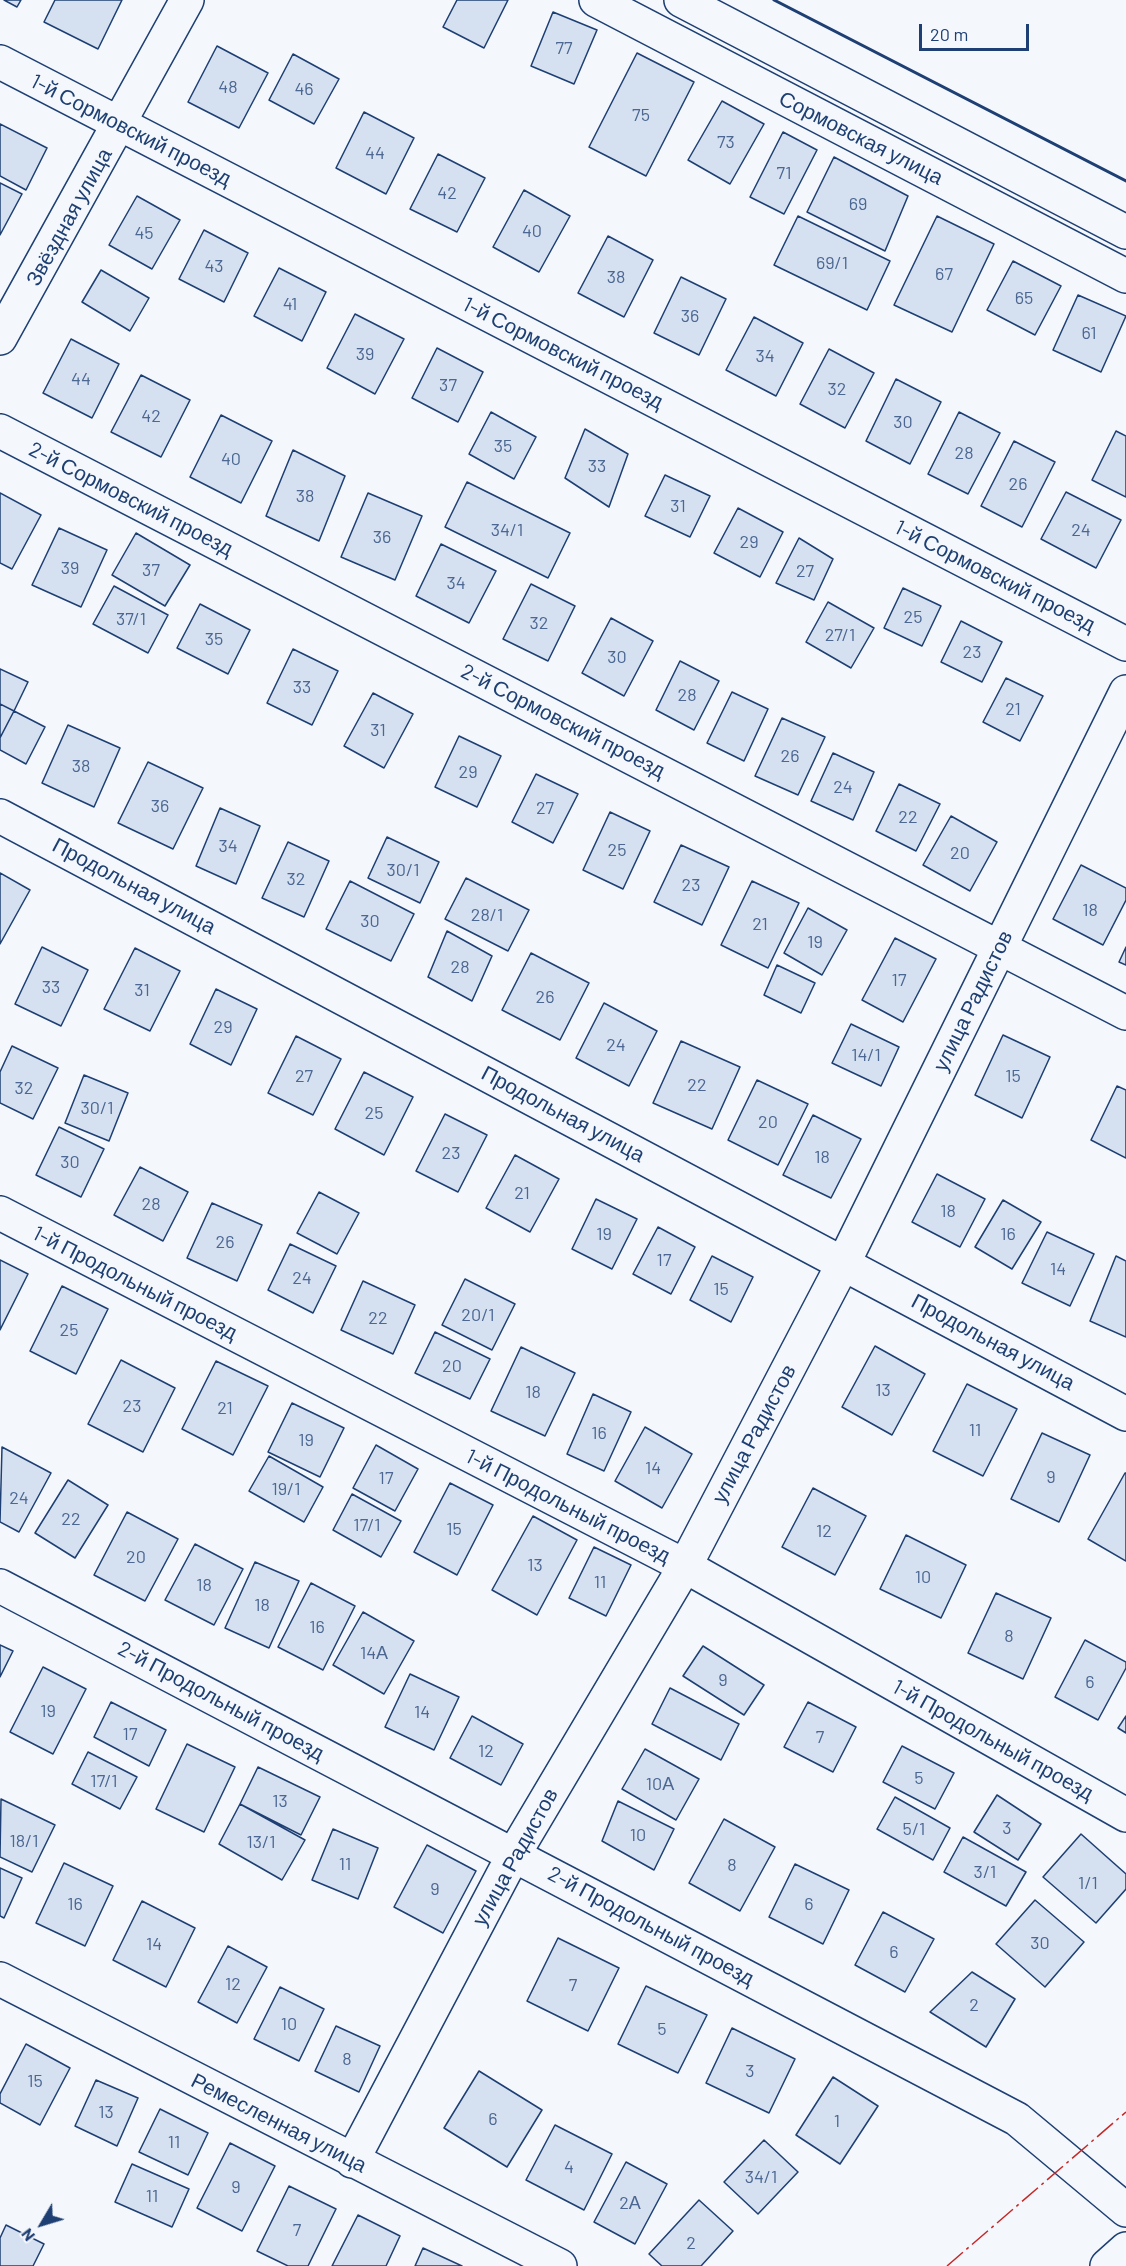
<!DOCTYPE html>
<html>
<head>
<meta charset="utf-8">
<style>
  body { margin:0 }
  #map { position:relative; width:1126px; height:2266px; overflow:hidden; background:#f4f7fb; font-family:Barlow,sans-serif }
  canvas { display:block }
  .north { position:absolute; left:12px; top:2194px; width:60px; height:60px; -webkit-text-stroke:4px #f4f7fb; paint-order:stroke; rotate:232deg; font-size:16px; font-weight:700; line-height:24px; text-align:center; color:#1d3f73 }
  .north::after { content:''; display:block; margin:auto; width:21px; height:27px; background:#1d3f73; clip-path:polygon(50% 0,100% 100%,50% 72%,0 100%) }
  .scale { position:absolute; left:919px; top:24px; width:110px; height:27px; box-sizing:border-box; border:3px solid #1d3f73; border-top:0; padding-left:8px; font-size:18px; line-height:21px; white-space:nowrap; color:#1d3f73; -webkit-text-stroke:4px #f4f7fb; paint-order:stroke }
</style>
</head>
<body>
<div id="map">
<canvas width="1126" height="2266"></canvas>
<div class="north">N</div>
<div class="scale">20 m</div>
</div>
<script>
const context = document.querySelector('canvas').getContext('2d');
context.lineJoin = 'round';
function paint(path, color) { context.fillStyle = color; context.fill(path, 'evenodd'); }
function strokePath(path, color, width, dash) { context.strokeStyle = color; context.lineWidth = width; context.lineCap = dash ? 'butt' : 'round'; context.setLineDash(dash || []); context.stroke(path); }
function write(font, color, halo, rows, align = 'center') {
  context.font = font + ' Barlow,sans-serif'; context.lineWidth = 4.5; context.setLineDash([]); context.textBaseline = 'middle'; context.strokeStyle = halo; context.fillStyle = color; for (const [text, x, y, turn = 0] of rows) {
    context.save(); context.translate(x, y); context.rotate((+turn || 0) * Math.PI / 180); context.textAlign = isNaN(turn) ? turn : align; if (halo) context.strokeText(text, 0, 0); context.fillText(text, 0, 0); context.restore();
  }
}
const building = new Path2D(`
  M4,0H21L17,7Z
  M55,0H122L98,49L44,22Z
  M457,0H508L484,48L443,27Z
  M553,12L597,30L574,84L531,66Z
  M217,46L268,73L239,128L188,102Z
  M637,53L694,82L646,176L589,147Z
  M293,54L339,79L314,124L269,100Z
  M722,101L764,124L730,184L688,160Z
  M364,112L414,138L386,194L336,168Z
  M0,124L47,148L26,190L0,176Z
  M783,132L817,150L784,214L750,197Z
  M438,154L485,178L457,232L410,209Z
  M834,157L908,196L885,251L807,212Z
  M0,183L22,194L0,235Z
  M524,190L570,216L539,272L493,247Z
  M137,196L180,220L152,269L109,245Z
  M798,216L890,261L867,310L774,265Z
  M937,216L994,244L952,332L894,305Z
  M204,230L248,253L224,302L179,279Z
  M608,236L653,260L624,317L578,293Z
  M1013,261L1061,286L1035,335L987,310Z
  M279,268L326,292L302,341L254,316Z
  M101,270L149,298L130,331L82,302Z
  M681,277L726,299L699,355L654,333Z
  M1078,295L1126,316L1101,372L1053,350Z
  M355,314L404,339L375,394L327,368Z
  M754,317L803,343L776,396L726,370Z
  M71,339L119,364L92,418L43,393Z
  M437,348L483,372L458,422L412,398Z
  M829,349L874,373L845,428L800,404Z
  M141,375L190,400L161,457L111,432Z
  M896,379L941,402L910,464L866,441Z
  M491,412L536,437L514,479L469,454Z
  M959,412L1000,433L968,494L928,474Z
  M221,415L272,441L241,503L190,477Z
  M585,429L628,454L609,507L565,478Z
  M1116,431L1126,436V497L1092,480Z
  M1014,441L1055,462L1022,527L981,506Z
  M293,450L345,476L319,541L266,516Z
  M665,475L710,496L690,537L645,516Z
  M467,482L570,533L548,578L445,527Z
  M1066,492L1121,520L1096,568L1041,539Z
  M0,493L41,515L12,569L0,563Z
  M368,493L422,516L395,580L341,557Z
  M738,508L783,532L760,577L714,553Z
  M59,528L107,550L81,607L32,585Z
  M136,533L190,565L165,606L112,575Z
  M799,538L833,559L814,600L776,583Z
  M441,544L496,571L469,623L416,596Z
  M531,584L575,606L548,661L503,639Z
  M114,586L168,615L148,653L93,624Z
  M903,588L941,606L922,646L884,628Z
  M828,602L874,628L851,668L806,642Z
  M200,604L250,630L228,674L177,648Z
  M611,618L653,641L624,696L582,673Z
  M961,621L1002,642L982,682L941,662Z
  M293,649L338,671L312,725L267,703Z
  M680,661L719,681L694,730L656,710Z
  M0,669L28,682L14,711L0,704Z
  M1006,678L1043,696L1020,741L983,722Z
  M732,692L768,709L744,761L707,743Z
  M373,693L413,714L384,768L344,746Z
  M0,704L14,711L0,738Z
  M14,711L45,727L26,764L0,750V738Z
  M782,718L825,737L798,795L755,776Z
  M68,725L120,748L94,807L42,783Z
  M459,736L501,756L477,807L435,787Z
  M833,753L874,772L853,820L811,801Z
  M148,762L203,788L173,849L118,823Z
  M536,774L578,794L553,843L512,822Z
  M899,784L940,804L916,851L876,831Z
  M220,808L260,826L236,884L196,866Z
  M610,812L650,831L623,889L583,870Z
  M951,816L997,842L970,891L923,865Z
  M387,837L439,862L420,903L368,878Z
  M288,842L329,861L304,917L262,898Z
  M681,845L729,867L702,925L654,902Z
  M1081,865L1126,888V900L1103,945L1053,919Z
  M0,873L30,890L0,944Z
  M466,878L529,910L508,951L445,919Z
  M350,881L414,914L391,961L326,929Z
  M752,881L799,903L768,968L721,945Z
  M808,908L847,930L822,975L784,953Z
  M447,931L492,956L472,1001L428,977Z
  M895,938L936,959L903,1022L862,1000Z
  M42,947L88,970L61,1026L15,1004Z
  M1126,947V965L1119,962Z
  M135,948L180,971L150,1031L104,1009Z
  M531,953L589,983L560,1040L502,1010Z
  M777,965L815,983L801,1013L764,995Z
  M216,989L257,1009L231,1065L190,1044Z
  M604,1003L657,1031L629,1086L576,1058Z
  M851,1024L899,1047L881,1086L832,1063Z
  M1003,1035L1050,1057L1022,1118L975,1095Z
  M296,1036L341,1059L313,1115L268,1093Z
  M681,1041L740,1067L712,1129L653,1103Z
  M12,1046L58,1068L33,1119L0,1103V1072Z
  M364,1072L413,1097L384,1155L335,1129Z
  M84,1075L128,1093L109,1141L65,1123Z
  M757,1080L808,1104L778,1165L728,1140Z
  M1117,1086L1126,1090V1158L1091,1140Z
  M445,1114L487,1135L458,1192L416,1171Z
  M813,1115L861,1139L831,1198L783,1175Z
  M59,1127L104,1149L81,1197L36,1175Z
  M515,1155L559,1179L530,1232L486,1208Z
  M140,1167L188,1192L163,1241L114,1215Z
  M937,1174L985,1199L960,1247L912,1222Z
  M319,1192L359,1213L337,1254L297,1233Z
  M596,1199L637,1219L612,1269L572,1249Z
  M1003,1200L1041,1222L1012,1269L975,1247Z
  M212,1203L262,1225L237,1281L187,1258Z
  M658,1227L695,1247L671,1294L633,1274Z
  M1047,1232L1094,1254L1070,1306L1022,1283Z
  M290,1244L336,1266L313,1313L268,1290Z
  M712,1256L753,1277L731,1322L690,1300Z
  M1116,1256L1126,1261V1337L1090,1321Z
  M0,1260L28,1274L0,1330Z
  M465,1279L515,1304L492,1350L442,1325Z
  M363,1281L415,1305L393,1354L341,1330Z
  M62,1286L108,1309L76,1374L30,1351Z
  M435,1332L490,1359L470,1399L415,1373Z
  M875,1346L925,1374L892,1435L842,1407Z
  M521,1347L575,1373L545,1436L491,1411Z
  M121,1360L175,1388L143,1452L88,1424Z
  M216,1361L268,1386L233,1455L182,1429Z
  M967,1384L1017,1409L983,1476L933,1451Z
  M593,1394L631,1412L604,1471L567,1454Z
  M292,1403L344,1428L320,1477L268,1452Z
  M645,1427L692,1454L662,1508L615,1481Z
  M1042,1433L1090,1455L1059,1522L1011,1499Z
  M376,1445L418,1469L395,1511L353,1488Z
  M2,1447L51,1473L19,1532L0,1522Z
  M269,1456L323,1487L304,1522L249,1491Z
  M1125,1473H1126V1561L1088,1539Z
  M68,1480L108,1505L75,1558L35,1533Z
  M450,1483L493,1505L457,1575L414,1552Z
  M813,1488L866,1516L835,1575L782,1547Z
  M352,1494L401,1521L381,1557L333,1530Z
  M127,1512L178,1539L145,1601L94,1575Z
  M533,1516L577,1540L537,1615L492,1590Z
  M906,1535L966,1565L941,1618L880,1589Z
  M195,1544L243,1569L214,1625L165,1600Z
  M594,1547L631,1565L606,1616L569,1598Z
  M255,1562L299,1581L269,1648L225,1628Z
  M311,1583L355,1606L323,1670L278,1647Z
  M996,1593L1051,1618L1023,1679L968,1653Z
  M363,1612L414,1641L384,1694L333,1665Z
  M1085,1640L1126,1662V1668L1098,1720L1055,1697Z
  M0,1645L13,1651L0,1677Z
  M703,1646L764,1685L744,1715L683,1676Z
  M43,1667L86,1689L53,1754L10,1732Z
  M410,1674L459,1697L434,1750L385,1727Z
  M670,1688L739,1724L721,1760L652,1724Z
  M111,1702L166,1730L149,1766L94,1737Z
  M808,1702L856,1727L833,1772L784,1747Z
  M472,1716L523,1744L501,1785L450,1758Z
  M1126,1716V1733L1118,1728Z
  M187,1744L235,1767L204,1832L156,1809Z
  M902,1746L954,1773L935,1809L883,1782Z
  M645,1749L699,1779L676,1820L622,1789Z
  M88,1752L137,1777L120,1809L72,1784Z
  M258,1767L320,1797L301,1835L240,1804Z
  M997,1795L1041,1824L1018,1860L974,1832Z
  M895,1797L950,1828L933,1860L877,1829Z
  M1,1799L55,1825L32,1872L0,1857Z
  M618,1801L674,1829L654,1870L602,1841Z
  M240,1804L305,1840L282,1880L219,1844Z
  M724,1819L775,1847L740,1911L689,1883Z
  M333,1829L378,1848L358,1899L312,1880Z
  M1081,1834L1126,1874V1889L1096,1923L1043,1877Z
  M963,1837L1026,1872L1006,1906L944,1872Z
  M427,1845L476,1871L443,1933L394,1907Z
  M64,1863L113,1886L85,1946L36,1923Z
  M795,1864L849,1890L823,1944L769,1917Z
  M0,1868L22,1878L4,1918L0,1916Z
  M1035,1900L1084,1942L1045,1987L996,1944Z
  M142,1901L195,1928L166,1987L113,1960Z
  M883,1912L934,1939L905,1992L855,1965Z
  M558,1938L619,1968L588,2031L527,2001Z
  M228,1946L267,1967L237,2023L198,2002Z
  M972,1972L1015,1999L986,2047L930,2012Z
  M646,1986L707,2015L678,2073L618,2044Z
  M280,1987L324,2009L299,2061L254,2039Z
  M336,2026L380,2046L359,2092L315,2071Z
  M732,2028L795,2059L769,2113L706,2083Z
  M26,2044L70,2068L40,2125L0,2103V2094Z
  M479,2071L542,2110L507,2167L444,2128Z
  M833,2077L878,2106L840,2164L796,2135Z
  M96,2080L138,2098L117,2146L75,2126Z
  M160,2109L208,2133L188,2175L139,2152Z
  M555,2125L612,2154L584,2210L526,2180Z
  M764,2140L798,2172L758,2214L724,2182Z
  M230,2143L275,2166L242,2231L197,2208Z
  M626,2162L667,2184L635,2244L594,2222Z
  M132,2164L189,2189L172,2227L115,2202Z
  M289,2186L336,2209L308,2266H288L257,2251Z
  M699,2200L733,2231L701,2266H662L649,2254Z
  M358,2215L400,2236L386,2266H332Z
  M6,2225L44,2244L33,2266H0V2238Z
  M423,2248L462,2266H415Z`);
paint(building, '#d5e0f0');
strokePath(building, '#1d3f73', 1.5);
const street = new Path2D(`
  M0,62L1126,644
  M0,338L187,0
  M0,431L1126,1013
  M0,816L1126,1414
  M0,1213L685,1566L1126,1815
  M0,1586L1017,2119L1126,2210
  M0,1979L560,2266
  M352,2161L514,1854L685,1566L844,1262L1126,692`);
const secondary = new Path2D(`
  M596,0L1126,276
  M681,0L1126,232
  M1107,2266L1126,2249`);
strokePath(street, '#1d3f73', 36);
strokePath(secondary, '#1d3f73', 36);
strokePath(street, '#f4f7fb', 33);
strokePath(secondary, '#f4f7fb', 33);
strokePath(new Path2D(`
  M774,0L1126,181`), '#1d3f73', 3);
strokePath(new Path2D(`
  M947,2266L1126,2112`), '#c62828', 1.5, [21, 4.5, 3, 4.5]);
write('18px', '#4b6792', null, [
  ["77",564,48],
  ["48",228,87],
  ["46",304,89],
  ["75",641,115],
  ["73",726,142],
  ["44",375,153],
  ["71",784,173],
  ["42",447,193],
  ["69",858,204],
  ["40",532,231],
  ["45",144,233],
  ["69/1",832,263],
  ["43",214,266],
  ["67",944,274],
  ["38",616,277],
  ["65",1024,298],
  ["41",290,304],
  ["36",690,316],
  ["61",1089,333],
  ["39",365,354],
  ["34",765,356],
  ["44",81,379],
  ["37",448,385],
  ["32",837,389],
  ["42",151,416],
  ["30",903,422],
  ["35",503,446],
  ["28",964,453],
  ["40",231,459],
  ["33",597,466],
  ["26",1018,484],
  ["38",305,496],
  ["31",678,506],
  ["34/1",507,530],
  ["24",1081,530],
  ["36",382,537],
  ["29",749,542],
  ["39",70,568],
  ["37",151,570],
  ["27",805,571],
  ["34",456,583],
  ["25",913,617],
  ["37/1",131,619],
  ["32",539,623],
  ["27/1",840,635],
  ["35",214,639],
  ["23",972,652],
  ["30",617,657],
  ["33",302,687],
  ["28",687,695],
  ["21",1013,709],
  ["31",378,730],
  ["26",790,756],
  ["38",81,766],
  ["29",468,772],
  ["24",843,787],
  ["36",160,806],
  ["27",545,808],
  ["22",908,817],
  ["34",228,846],
  ["25",617,850],
  ["20",960,853],
  ["30/1",403,870],
  ["32",296,879],
  ["23",691,885],
  ["18",1090,910],
  ["28/1",487,915],
  ["30",370,921],
  ["21",760,924],
  ["19",815,942],
  ["28",460,967],
  ["17",899,980],
  ["33",51,987],
  ["31",142,990],
  ["26",545,997],
  ["29",223,1027],
  ["24",616,1045],
  ["14/1",866,1055],
  ["27",304,1076],
  ["15",1013,1076],
  ["22",697,1085],
  ["32",24,1088],
  ["30/1",97,1108],
  ["25",374,1113],
  ["20",768,1122],
  ["23",451,1153],
  ["18",822,1157],
  ["30",70,1162],
  ["21",522,1193],
  ["28",151,1204],
  ["18",948,1211],
  ["19",604,1234],
  ["16",1008,1234],
  ["26",225,1242],
  ["17",664,1260],
  ["14",1058,1269],
  ["24",302,1278],
  ["15",721,1289],
  ["20/1",478,1315],
  ["22",378,1318],
  ["25",69,1330],
  ["20",452,1366],
  ["13",883,1390],
  ["18",533,1392],
  ["23",132,1406],
  ["21",225,1408],
  ["11",975,1430],
  ["16",599,1433],
  ["19",306,1440],
  ["14",653,1468],
  ["9",1051,1477],
  ["17",386,1478],
  ["19/1",286,1489],
  ["24",19,1498],
  ["22",71,1519],
  ["17/1",367,1525],
  ["15",454,1529],
  ["12",824,1531],
  ["20",136,1557],
  ["13",535,1565],
  ["10",923,1577],
  ["11",600,1582],
  ["18",204,1585],
  ["18",262,1605],
  ["16",317,1627],
  ["8",1009,1636],
  ["14А",374,1653],
  ["9",723,1680],
  ["6",1090,1682],
  ["19",48,1711],
  ["14",422,1712],
  ["17",130,1734],
  ["7",820,1737],
  ["12",486,1751],
  ["5",919,1778],
  ["17/1",104,1781],
  ["10А",660,1784],
  ["13",280,1801],
  ["3",1007,1828],
  ["5/1",914,1829],
  ["10",638,1835],
  ["18/1",24,1841],
  ["13/1",261,1842],
  ["11",345,1864],
  ["8",732,1865],
  ["3/1",985,1872],
  ["1/1",1088,1883],
  ["9",435,1889],
  ["16",75,1904],
  ["6",809,1904],
  ["30",1040,1943],
  ["14",154,1944],
  ["6",894,1952],
  ["12",233,1984],
  ["7",573,1985],
  ["2",974,2005],
  ["10",289,2024],
  ["5",662,2029],
  ["8",347,2059],
  ["3",750,2071],
  ["15",35,2081],
  ["13",106,2112],
  ["6",493,2119],
  ["1",837,2121],
  ["11",174,2142],
  ["4",569,2167],
  ["34/1",761,2177],
  ["9",236,2187],
  ["11",152,2196],
  ["2А",630,2203],
  ["7",297,2230],
  ["2",691,2243]
]);
write('21px', '#1d3f73', '#f4f7fb', [
  ["1-й Сормовский проезд",131,130,27],
  ["Сормовская улица",861,138,27],
  ["Звёздная улица",69,217,-61],
  ["1-й Сормовский проезд",563,353,27],
  ["2-й Сормовский проезд",131,499,27],
  ["1-й Сормовский проезд",995,576,27],
  ["2-й Сормовский проезд",563,721,27],
  ["Продольная улица",134,886,28],
  ["улица Радистов",973,1001,-64],
  ["Продольная улица",563,1114,28],
  ["1-й Продольный проезд",135,1283,27],
  ["Продольная улица",993,1342,28],
  ["улица Радистов",754,1434,-62],
  ["1-й Продольный проезд",568,1506,27],
  ["2-й Продольный проезд",221,1701,28],
  ["1-й Продольный проезд",993,1740,29],
  ["улица Радистов",515,1857,-61],
  ["2-й Продольный проезд",651,1926,28],
  ["Ремесленная улица",279,2123,27]
]);
</script>
</body>
</html>
